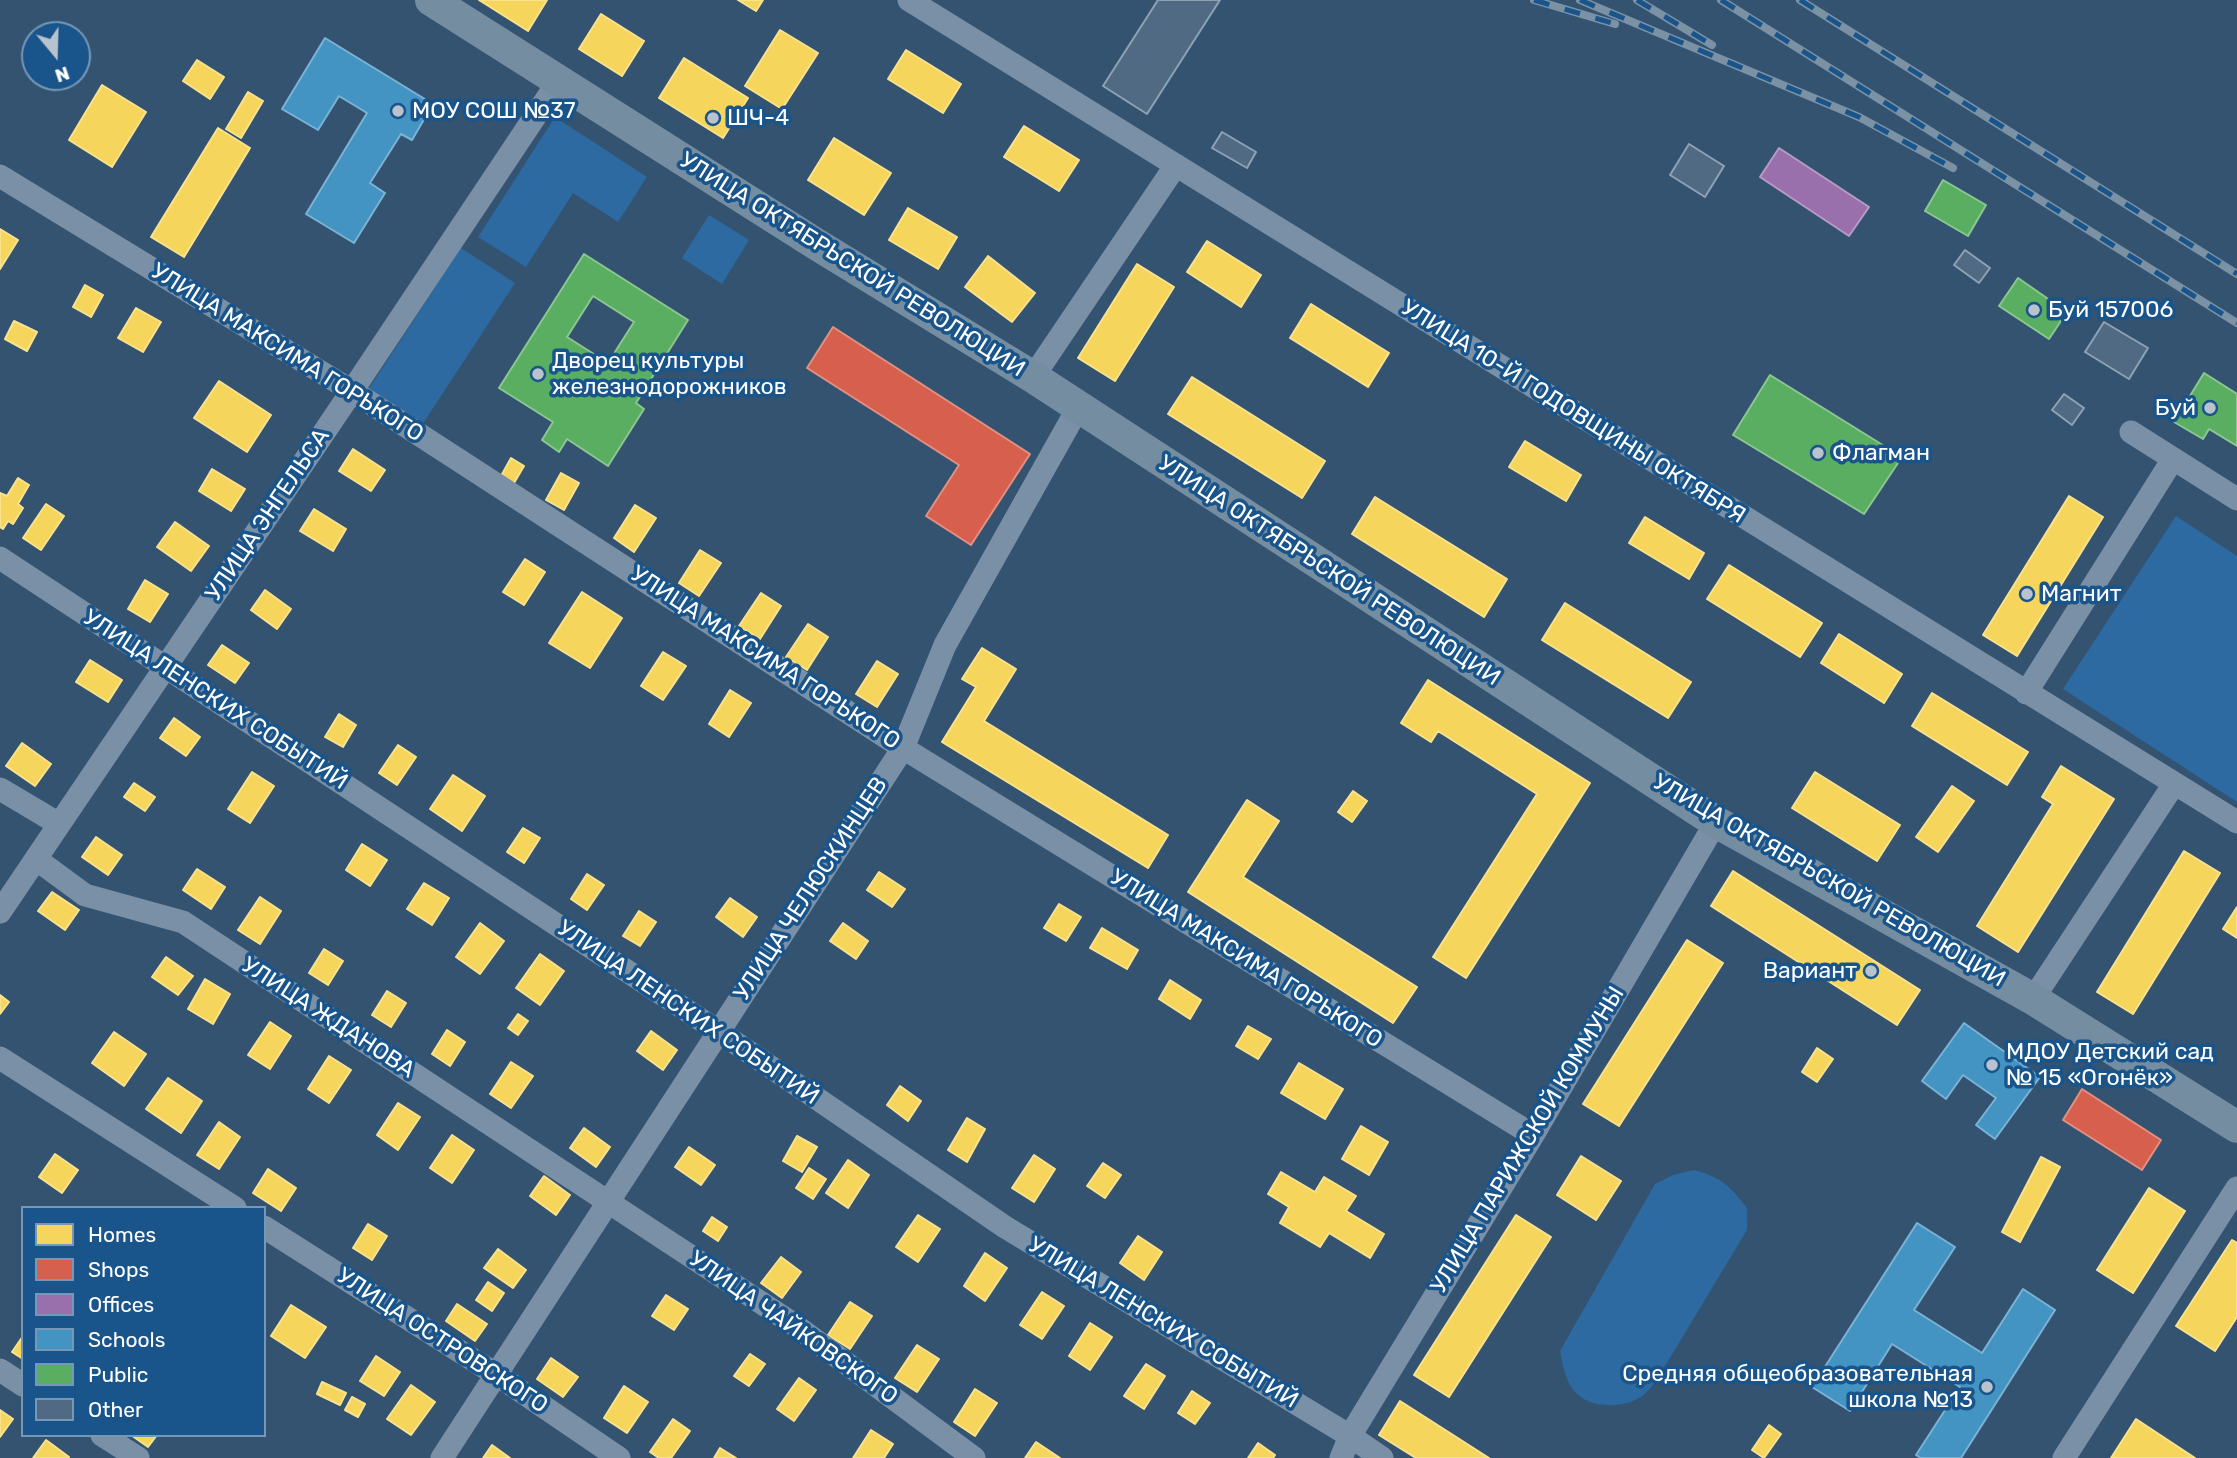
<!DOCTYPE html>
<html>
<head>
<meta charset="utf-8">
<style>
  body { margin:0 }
  #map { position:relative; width:2237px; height:1458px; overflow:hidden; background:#335371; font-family:Rubik,sans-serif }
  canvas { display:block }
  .legend { position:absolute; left:21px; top:1206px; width:245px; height:231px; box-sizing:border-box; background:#19548b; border:2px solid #7598b9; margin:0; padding:9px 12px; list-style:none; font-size:21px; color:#fff }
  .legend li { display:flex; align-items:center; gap:14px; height:35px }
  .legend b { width:35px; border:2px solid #7598b9 }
  .north { position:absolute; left:21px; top:21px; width:70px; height:70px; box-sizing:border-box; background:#19548b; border:2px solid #7598b9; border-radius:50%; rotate:161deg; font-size:19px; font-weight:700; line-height:28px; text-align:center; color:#fff }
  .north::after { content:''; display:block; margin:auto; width:24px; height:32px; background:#b8c3cd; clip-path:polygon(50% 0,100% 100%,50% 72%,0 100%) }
</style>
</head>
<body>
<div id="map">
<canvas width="2237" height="1458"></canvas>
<ul class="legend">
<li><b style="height:19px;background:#f6d55c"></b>Homes</li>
<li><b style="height:19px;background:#d6604d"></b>Shops</li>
<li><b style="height:19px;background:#9970ab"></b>Offices</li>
<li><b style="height:19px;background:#4393c3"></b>Schools</li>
<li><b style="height:19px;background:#5aae61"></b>Public</li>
<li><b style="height:19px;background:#4f6a82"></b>Other</li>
</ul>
<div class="north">N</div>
</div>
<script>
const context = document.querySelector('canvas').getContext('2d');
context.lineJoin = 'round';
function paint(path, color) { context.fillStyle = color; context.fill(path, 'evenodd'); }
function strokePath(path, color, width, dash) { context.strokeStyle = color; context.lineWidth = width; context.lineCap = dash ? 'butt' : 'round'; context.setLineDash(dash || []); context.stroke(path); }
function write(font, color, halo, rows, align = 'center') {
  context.font = font + ' Rubik,sans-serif'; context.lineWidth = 7; context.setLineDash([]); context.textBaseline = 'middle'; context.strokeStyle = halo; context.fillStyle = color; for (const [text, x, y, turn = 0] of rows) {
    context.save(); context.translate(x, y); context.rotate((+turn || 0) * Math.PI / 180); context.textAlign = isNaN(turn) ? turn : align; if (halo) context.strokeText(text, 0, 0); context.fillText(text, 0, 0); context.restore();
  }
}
paint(new Path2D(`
  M555,117L647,177L618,222L573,193L526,267L478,237Z
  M709,215L749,240L722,284L682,258Z
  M461,248L515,283L420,428L366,393Z
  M2176,516L2237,556V802L2063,689Z
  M1694,1170C1721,1177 1730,1186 1747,1208V1230L1656,1381C1652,1386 1647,1393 1641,1397C1619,1410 1581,1409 1569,1383C1564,1373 1562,1362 1560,1351L1655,1184L1673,1175Z`), '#2c6aa1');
const homes = new Path2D(`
  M479,0H547L528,31Z
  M738,0H763L756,11Z
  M601,14L644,41L622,76L579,49Z
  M780,30L818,53L782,109L745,86Z
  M906,50L961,84L943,113L888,79Z
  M684,58L748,98L723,138L659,98Z
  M197,60L224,77L210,99L183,81Z
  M102,85L146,112L112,167L69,140Z
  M248,92L263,101L241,138L226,129Z
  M1024,126L1079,160L1059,191L1004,157Z
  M218,128L250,148L184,257L151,237Z
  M834,138L891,173L864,215L808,180Z
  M908,208L957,237L938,269L889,240Z
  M0,229L18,240L0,269Z
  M1207,241L1261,275L1241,307L1187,272Z
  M988,256L1035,293L1012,322L965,287Z
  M1137,264L1174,287L1115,381L1078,358Z
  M85,285L103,295L91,317L73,307Z
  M1311,304L1389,353L1368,387L1290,338Z
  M136,308L161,322L143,352L118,338Z
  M14,321L37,332L27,351L5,339Z
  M1192,377L1325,461L1302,498L1168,414Z
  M219,381L271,415L247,452L194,418Z
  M1525,441L1581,475L1566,501L1509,467Z
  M353,449L385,470L371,491L339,471Z
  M511,458L524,466L514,483L501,476Z
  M212,469L245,489L231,511L199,491Z
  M561,473L579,483L564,510L546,500Z
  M18,478L29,485L18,504L23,508L13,524L8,521L3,529L0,527V493L7,496Z
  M2069,496L2103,517L2017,656L1983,635Z
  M1375,497L1507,579L1484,617L1352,534Z
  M46,504L64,516L41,550L23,538Z
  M635,505L656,518L634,552L614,538Z
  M314,509L346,529L333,551L300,531Z
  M1645,517L1704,553L1689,579L1629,543Z
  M175,522L209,546L191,571L157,547Z
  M700,550L721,563L699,596L679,583Z
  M525,559L545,572L524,605L503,592Z
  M1729,565L1822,623L1800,657L1707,599Z
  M145,580L168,594L150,622L128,609Z
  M265,590L291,609L277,629L251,610Z
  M582,592L622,618L590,668L549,643Z
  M761,593L781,606L760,639L739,626Z
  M1565,603L1691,682L1668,718L1542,640Z
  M808,624L828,637L807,670L786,657Z
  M1839,634L1902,674L1884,703L1821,663Z
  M222,645L249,663L235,683L208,665Z
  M982,648L1016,669L984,721L1168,835L1148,868L942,742L976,687L962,679Z
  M663,652L686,666L663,700L641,686Z
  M90,660L122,680L108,702L76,682Z
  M877,661L898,674L877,707L856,694Z
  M1428,680L1590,783L1466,978L1433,957L1537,794L1438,731L1431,742L1401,723Z
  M730,690L751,703L729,737L709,724Z
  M1932,693L2028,752L2007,785L1912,726Z
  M339,714L356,725L343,747L325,737Z
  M174,718L200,737L186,756L160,738Z
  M22,743L51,764L35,786L6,766Z
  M398,745L416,757L397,785L379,773Z
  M2061,766L2114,799L2018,952L1977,926L2053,804L2042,797Z
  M252,772L274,786L250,823L228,809Z
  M1815,772L1900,825L1877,861L1792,808Z
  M453,775L485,796L462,831L430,809Z
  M134,783L155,797L145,811L124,797Z
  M1952,786L1974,801L1938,852L1916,837Z
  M1353,791L1367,801L1352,822L1338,812Z
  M1247,800L1279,821L1243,877L1417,987L1393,1023L1188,892Z
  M523,828L540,838L524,863L507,852Z
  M96,837L122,855L108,875L82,857Z
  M362,844L387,860L370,886L346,870Z
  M2184,851L2220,873L2133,1014L2097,992Z
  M197,869L225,887L211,909L183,890Z
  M1733,871L1920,990L1897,1025L1711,906Z
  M879,872L905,889L892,907L867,890Z
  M587,874L604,885L587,910L571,899Z
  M424,883L449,898L432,925L407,909Z
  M52,892L79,910L65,930L38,911Z
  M260,897L281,911L260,944L238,930Z
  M730,898L757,917L743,937L716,917Z
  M1059,904L1081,917L1066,941L1044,928Z
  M2237,907V938L2223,929Z
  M639,911L656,922L640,946L623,936Z
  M480,923L504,941L480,974L456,957Z
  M843,923L868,941L856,959L830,941Z
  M1102,928L1138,950L1127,969L1090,948Z
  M1687,940L1723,963L1619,1126L1583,1104Z
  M324,949L343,961L328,985L309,973Z
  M540,954L564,971L540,1005L516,988Z
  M166,957L193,976L178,995L152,977Z
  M205,979L230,994L213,1024L188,1009Z
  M1170,980L1201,1000L1190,1019L1159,999Z
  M387,991L406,1003L391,1027L372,1015Z
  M0,995L9,1002L0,1014Z
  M518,1014L528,1021L518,1035L508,1028Z
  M270,1022L291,1036L270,1069L248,1055Z
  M1248,1026L1271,1039L1258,1059L1236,1046Z
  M447,1030L465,1042L450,1066L432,1054Z
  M651,1031L677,1050L663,1070L637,1051Z
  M114,1032L146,1054L124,1086L92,1063Z
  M1817,1048L1833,1059L1817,1082L1802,1072Z
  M329,1056L351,1070L329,1103L308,1089Z
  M511,1062L533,1076L511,1108L490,1094Z
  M1299,1063L1343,1089L1325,1119L1281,1093Z
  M168,1078L202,1101L181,1133L146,1109Z
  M900,1086L921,1101L908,1121L887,1105Z
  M398,1103L420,1117L398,1150L377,1135Z
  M967,1118L985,1129L967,1162L948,1150Z
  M219,1122L240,1137L219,1169L197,1155Z
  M1361,1126L1388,1142L1369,1175L1342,1159Z
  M584,1128L610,1147L596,1167L570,1148Z
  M452,1135L474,1150L452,1183L430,1168Z
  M797,1136L817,1147L802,1172L783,1161Z
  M689,1147L715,1165L701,1185L675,1167Z
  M55,1154L78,1170L62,1193L39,1177Z
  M1034,1155L1055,1169L1034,1202L1012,1188Z
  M1581,1156L1621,1181L1596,1220L1557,1195Z
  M2041,1157L2060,1167L2020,1242L2002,1232Z
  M848,1160L869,1175L848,1208L826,1193Z
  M1103,1163L1121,1175L1105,1198L1087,1186Z
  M809,1168L826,1179L813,1199L796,1188Z
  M268,1169L296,1188L281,1211L253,1193Z
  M1281,1172L1315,1192L1324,1177L1356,1196L1346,1211L1384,1234L1370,1258L1329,1233L1320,1247L1280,1223L1289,1207L1268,1194Z
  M544,1176L570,1195L556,1215L530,1196Z
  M2149,1188L2185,1211L2133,1293L2097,1270Z
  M918,1215L940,1229L918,1262L896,1247Z
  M1516,1215L1551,1237L1449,1397L1414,1375Z
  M712,1217L727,1227L718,1241L703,1231Z
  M368,1224L387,1236L372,1260L353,1248Z
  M1138,1236L1162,1252L1144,1280L1120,1263Z
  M2232,1240L2237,1243V1317L2215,1351L2176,1326Z
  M498,1249L526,1270L513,1288L484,1268Z
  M985,1253L1007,1268L985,1301L964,1286Z
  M781,1257L801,1272L782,1298L761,1283Z
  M488,1282L504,1293L492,1311L476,1300Z
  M1042,1292L1064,1306L1042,1339L1020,1325Z
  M666,1295L688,1309L674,1330L652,1316Z
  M850,1302L872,1316L850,1349L828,1335Z
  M457,1304L487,1324L475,1341L446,1321Z
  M291,1305L326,1327L305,1358L271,1336Z
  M1090,1323L1112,1337L1090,1370L1069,1356Z
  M23,1336V1359L12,1352Z
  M917,1345L939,1359L917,1392L895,1378Z
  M750,1354L765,1364L749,1386L734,1376Z
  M376,1356L400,1372L384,1396L360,1381Z
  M551,1358L578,1377L563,1397L537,1379Z
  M1146,1364L1165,1376L1144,1409L1124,1396Z
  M799,1378L816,1390L794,1421L777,1409Z
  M322,1382L346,1393L340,1405L317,1394Z
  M411,1385L435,1402L411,1435L387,1419Z
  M624,1386L648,1402L627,1433L604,1418Z
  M975,1389L997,1403L975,1436L954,1422Z
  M1192,1391L1210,1403L1195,1424L1178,1413Z
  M352,1397L365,1404L358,1417L345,1410Z
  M1400,1401L1489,1458H1416L1379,1435Z
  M0,1410L13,1419L0,1437Z
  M673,1419L690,1431L671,1458H659L650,1452Z
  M2136,1419L2195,1458H2111Z
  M1769,1425L1781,1434L1764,1458L1752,1450Z
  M871,1430L893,1444L884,1458H853Z
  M131,1435H157L148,1447Z
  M46,1440L69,1457L68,1458H33Z
  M1036,1442L1060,1458H1025Z
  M1258,1443L1275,1455L1273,1458H1248Z
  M492,1445L510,1458H483Z
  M720,1448L736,1458H714Z`);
paint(homes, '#f6d55c');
strokePath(homes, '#f9e28d', 2);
const shops = new Path2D(`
  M833,327L1030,454L971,545L926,516L959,465L807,368Z
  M2082,1089L2161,1140L2142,1170L2063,1120Z`);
paint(shops, '#d6604d');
strokePath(shops, '#e29082', 2);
const offices = new Path2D(`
  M1779,148L1869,207L1849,236L1760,177Z`);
paint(offices, '#9970ab');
strokePath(offices, '#b89bc4', 2);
const schools = new Path2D(`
  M325,38L433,104L412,140L401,134L370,183L385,193L354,243L306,214L367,113L339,96L318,130L282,109Z
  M1964,1023L2040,1077L1995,1139L1976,1125L1996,1098L1963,1075L1946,1099L1922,1081Z
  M1917,1223L1955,1247L1914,1310L1982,1353L2023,1289L2055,1310L1961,1458H1921L1916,1455L1960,1387L1892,1344L1850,1411L1812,1387Z`);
paint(schools, '#4393c3');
strokePath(schools, '#7bb3d5', 2);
const public = new Path2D(`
  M1943,180L1986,205L1968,236L1925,211Z
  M584,254L688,320L636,403L644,409L608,466L567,439L559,452L542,440L553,422L499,388ZM593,296L634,322L608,363L567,337Z
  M2018,278L2067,312L2049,339L1999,306Z
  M2204,373L2237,394V446L2209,429L2203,439L2174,422Z
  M1770,375L1902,457L1864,514L1733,435Z`);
paint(public, '#5aae61');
strokePath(public, '#8cc690', 2);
const building = new Path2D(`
  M1158,0H1220L1147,114L1103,86Z
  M1222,132L1256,152L1247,168L1212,148Z
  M1689,144L1724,166L1705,197L1670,175Z
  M1965,250L1990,268L1979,283L1954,265Z
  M2104,322L2148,348L2129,379L2085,352Z
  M2064,394L2084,408L2072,425L2052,410Z`);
paint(building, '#4f6a82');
strokePath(building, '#8ea2b4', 2);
strokePath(new Path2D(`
  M909,0L2237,822
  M0,176L352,391L903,748L1533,1135
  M1033,377L1176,165
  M2131,432L2237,499
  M0,558L718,1031L1005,1227L1350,1436L1382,1458
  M2026,693L2173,459
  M0,789L59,824
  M36,859L85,895L183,922L792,1323L974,1458
  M0,912L352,391L558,82
  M2033,999L2174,784
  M0,1058L235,1208
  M264,1227L497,1375L619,1458
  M0,1370L23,1385
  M102,1435L138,1458
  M442,1458L903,748L945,645L1078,408
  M1341,1458L1350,1436L1533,1135L1716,822
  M2064,1458L2237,1188`), '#7a90a6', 23);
strokePath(new Path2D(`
  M431,0L816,244L1033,377L1716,822L2033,999L2237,1127`), '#758da1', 32);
const rail = new Path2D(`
  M1534,0L1615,24
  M1580,0L1859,117L1953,168
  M1637,0L1712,45
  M1721,0L2237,323
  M1800,0L2237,274`);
strokePath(rail, '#7b91a4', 8);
strokePath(rail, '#19548b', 5, [16]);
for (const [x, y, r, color] of [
  [398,111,7,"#b8c3cd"],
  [713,118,7,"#b8c3cd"],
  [2034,310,7,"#b8c3cd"],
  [538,374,7,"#b8c3cd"],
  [2210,408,7,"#b8c3cd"],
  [1818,453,7,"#b8c3cd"],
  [2027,594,7,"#b8c3cd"],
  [1871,971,7,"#b8c3cd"],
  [1992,1065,7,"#b8c3cd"],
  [1987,1387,7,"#b8c3cd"]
]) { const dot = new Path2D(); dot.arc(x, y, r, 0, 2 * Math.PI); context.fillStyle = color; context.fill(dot); strokePath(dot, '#19548b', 2.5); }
write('23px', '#fff', '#19548b', [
  ["МОУ СОШ №37",412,111],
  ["ШЧ-4",727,118],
  ["Буй 157006",2048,310],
  ["Дворец культуры",552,361],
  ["железнодорожников",552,387],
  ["Буй",2196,408,"right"],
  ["Флагман",1832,453],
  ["Магнит",2041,594],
  ["Вариант",1857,971,"right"],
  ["МДОУ Детский сад",2006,1052],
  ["№ 15 «Огонёк»",2006,1078],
  ["Средняя общеобразовательная",1973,1374,"right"],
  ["школа №13",1973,1400,"right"]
], 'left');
write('23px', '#fff', '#19548b', [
  ["УЛИЦА ОКТЯБРЬСКОЙ РЕВОЛЮЦИИ",852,265,32],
  ["УЛИЦА МАКСИМА ГОРЬКОГО",287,353,32],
  ["УЛИЦА 10-Й ГОДОВЩИНЫ ОКТЯБРЯ",1573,412,32],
  ["УЛИЦА ЭНГЕЛЬСА",268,515,-56],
  ["УЛИЦА ОКТЯБРЬСКОЙ РЕВОЛЮЦИИ",1329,571,33],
  ["УЛИЦА МАКСИМА ГОРЬКОГО",765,658,33],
  ["УЛИЦА ЛЕНСКИХ СОБЫТИЙ",215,700,33],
  ["УЛИЦА ОКТЯБРЬСКОЙ РЕВОЛЮЦИИ",1829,881,30],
  ["УЛИЦА ЧЕЛЮСКИНЦЕВ",811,889,-57],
  ["УЛИЦА МАКСИМА ГОРЬКОГО",1246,959,32],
  ["УЛИЦА ЛЕНСКИХ СОБЫТИЙ",688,1013,34],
  ["УЛИЦА ЖДАНОВА",328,1018,33],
  ["УЛИЦА ПАРИЖСКОЙ КОММУНЫ",1528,1140,-59],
  ["УЛИЦА ЛЕНСКИХ СОБЫТИЙ",1163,1323,31],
  ["УЛИЦА ЧАЙКОВСКОГО",793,1328,35],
  ["УЛИЦА ОСТРОВСКОГО",442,1341,33]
]);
</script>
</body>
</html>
